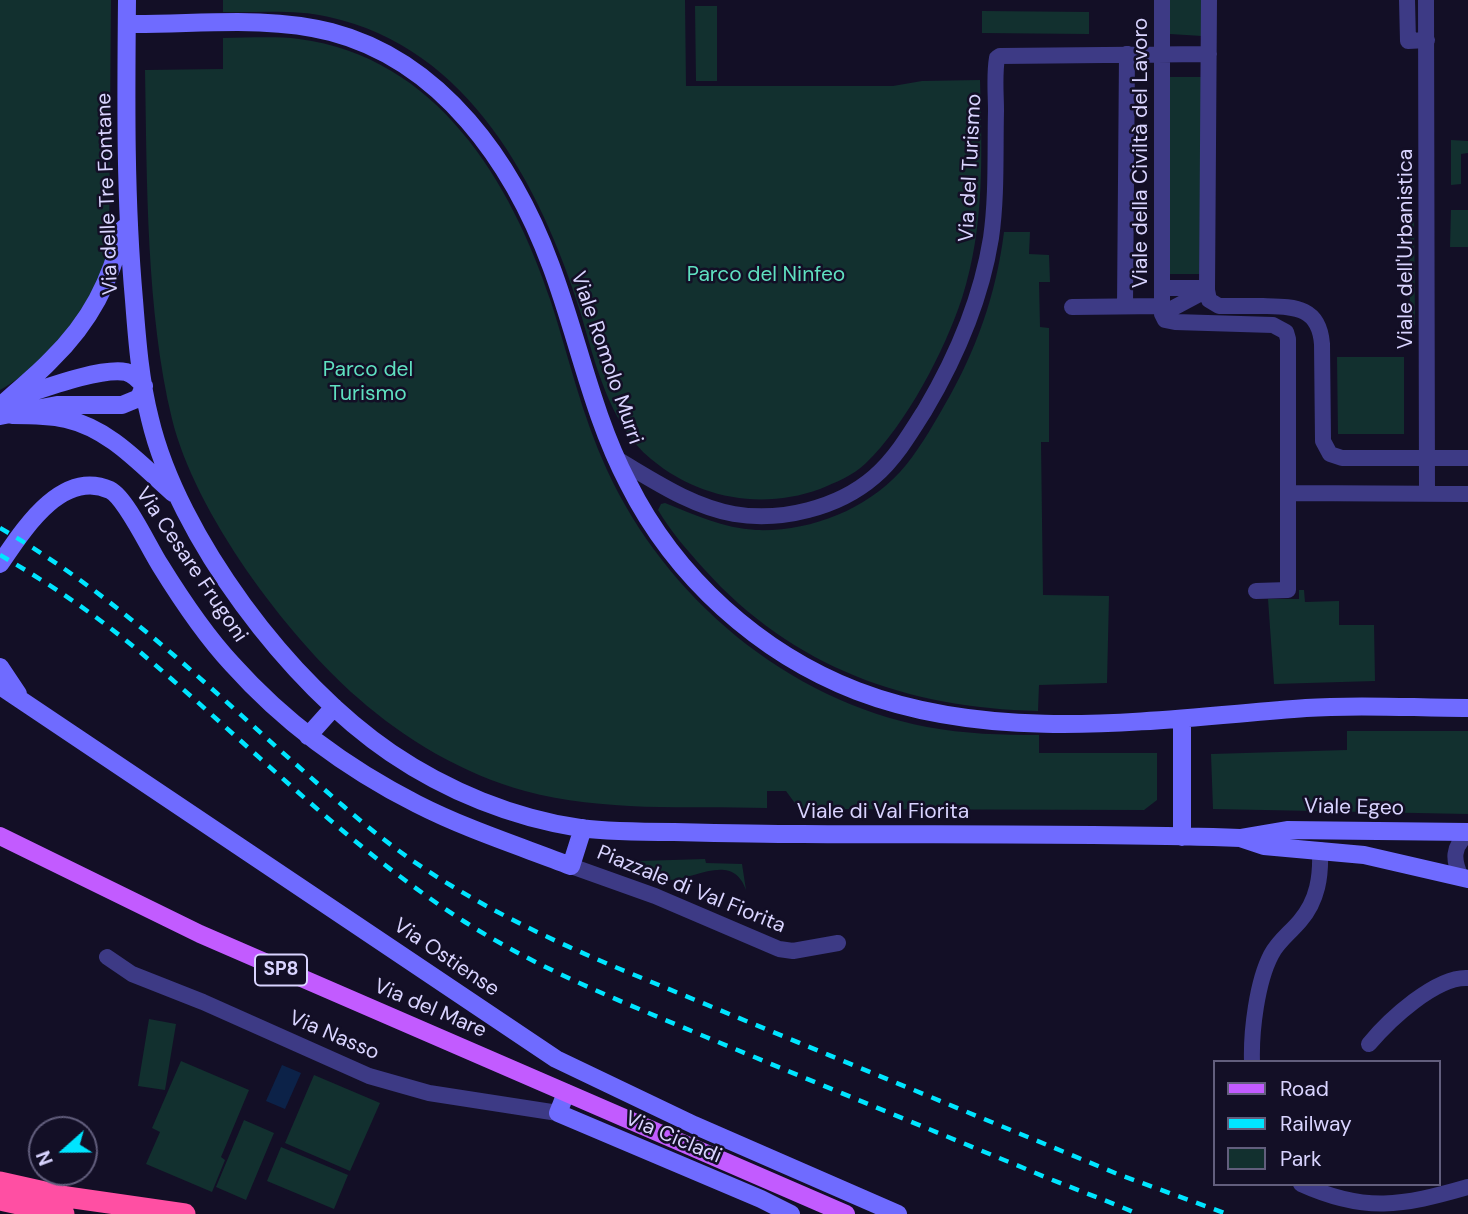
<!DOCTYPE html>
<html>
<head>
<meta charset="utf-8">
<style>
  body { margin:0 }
  #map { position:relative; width:1468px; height:1214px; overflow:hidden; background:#130f26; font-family:"DM Sans",sans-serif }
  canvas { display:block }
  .legend { position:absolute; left:1213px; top:1060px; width:228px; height:126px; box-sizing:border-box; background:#130f26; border:2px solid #625e7d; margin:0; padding:9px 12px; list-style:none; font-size:21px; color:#d9d4ff }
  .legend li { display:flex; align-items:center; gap:14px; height:35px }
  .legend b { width:35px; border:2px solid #625e7d }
  .north { position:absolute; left:28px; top:1116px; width:70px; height:70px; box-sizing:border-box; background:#130f26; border:2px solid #625e7d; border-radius:50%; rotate:249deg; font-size:19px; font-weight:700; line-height:28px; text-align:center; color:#d9d4ff }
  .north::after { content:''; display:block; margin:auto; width:24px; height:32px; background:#00e5ff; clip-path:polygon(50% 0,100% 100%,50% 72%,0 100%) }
</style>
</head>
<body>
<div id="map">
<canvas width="1468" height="1214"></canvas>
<ul class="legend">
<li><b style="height:9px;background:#c25bff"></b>Road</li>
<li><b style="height:9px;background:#00e5ff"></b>Railway</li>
<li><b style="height:19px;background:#12302f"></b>Park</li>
</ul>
<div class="north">N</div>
</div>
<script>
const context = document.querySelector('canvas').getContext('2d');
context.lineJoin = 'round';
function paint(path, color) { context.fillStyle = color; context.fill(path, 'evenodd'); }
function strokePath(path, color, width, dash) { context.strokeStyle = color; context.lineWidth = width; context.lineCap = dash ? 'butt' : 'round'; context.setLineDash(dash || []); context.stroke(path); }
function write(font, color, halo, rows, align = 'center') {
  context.font = font + ' "DM Sans",sans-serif'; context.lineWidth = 5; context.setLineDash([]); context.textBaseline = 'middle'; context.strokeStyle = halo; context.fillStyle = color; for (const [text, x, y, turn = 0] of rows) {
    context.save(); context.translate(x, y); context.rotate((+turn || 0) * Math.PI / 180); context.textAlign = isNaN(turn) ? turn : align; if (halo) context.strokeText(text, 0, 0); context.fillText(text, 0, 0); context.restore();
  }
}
paint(new Path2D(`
  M0,0H111L109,250C102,275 91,304 75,325C57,349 25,376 0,390Z
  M223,0H685L686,86H893L922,81L980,80C982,153 985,227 962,298C945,350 906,425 866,463C853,476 836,482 820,489C762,510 699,499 651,459C609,424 595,362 580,311C541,187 469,47 329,17C293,9 259,13 223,12Z
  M1170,0H1203L1202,36L1170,34Z
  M695,6H717V81H696Z
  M982,11L1089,12V34L982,33Z
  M223,38C248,38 274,36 299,39C437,57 511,181 551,302C569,358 582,416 607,470C666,598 787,700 927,727C964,734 1002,735 1039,735V753H1157V800L1144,810L805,809L797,806L786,791H767V808C685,806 604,812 525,791C465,775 404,739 358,698C286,635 195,513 172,419C146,311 147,181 145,70L223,69Z
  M1170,77H1203L1202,274H1166Z
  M1451,140L1468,141V153L1461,154V184L1451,185Z
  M1414,208L1415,325H1410L1409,209Z
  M1451,210H1468V247H1450Z
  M1004,232H1030L1029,254L1049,255L1050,282H1039L1040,327L1049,328V442H1041L1043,595L1109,596L1107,683L1039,685L1038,711C908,708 793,668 704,569C687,550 671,532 658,510L661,504L665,503C695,515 723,528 756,530C808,532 864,511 900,472C917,453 931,429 944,406C976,351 996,295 1004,232Z
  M1337,357H1404V434H1338Z
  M1299,590H1304L1305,602L1339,601V625H1374L1375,681L1274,684L1268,599H1299Z
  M1347,731H1468V814L1213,809L1211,754L1347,750Z
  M705,859L706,863L742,864L746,890C732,850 693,882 664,880C644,878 624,868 606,862Z
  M149,1019L176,1024L165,1090L138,1086Z
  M181,1061L249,1090L221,1157L225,1160L212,1192L146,1164L160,1132L152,1128Z
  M314,1075L380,1103L350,1171L285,1143Z
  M244,1120L274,1133L246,1200L216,1187Z
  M281,1147L348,1175L334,1209L267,1181Z`), '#12302f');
paint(new Path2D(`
  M282,1065L301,1073L285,1109L266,1101Z`), '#0c2248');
strokePath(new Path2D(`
  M1162,0V314L1165,320L1175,322L1273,325L1286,332L1288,339V590L1256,591
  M1209,0L1207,290L1209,300L1219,306C1233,306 1248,306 1263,306C1294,307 1319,306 1322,344L1323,441L1330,454L1342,458H1468
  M1407,0L1408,41L1427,40
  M1426,0L1427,494
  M1162,288H1207
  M1125,306L1127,54
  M1072,307L1162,306
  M1162,314L1207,290
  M615,458C653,480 690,506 734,514C781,522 838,508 874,477C895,459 910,434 925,410C957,356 981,300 991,238C997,196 995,154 996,111C996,94 994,75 997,58L1000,56L1209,54
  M1289,493L1468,494
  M571,866L655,896L779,949L793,951L838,943
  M1461,877C1453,860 1452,847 1468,834
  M107,957L132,974L203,1002L369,1076L429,1093L558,1113
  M1369,1044C1389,1020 1436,976 1468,978
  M1252,1062C1251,1031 1257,982 1271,955C1278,941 1290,933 1300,921C1318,900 1321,876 1320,850
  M1301,1184C1365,1213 1402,1206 1468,1187`), '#3d3a85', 16);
strokePath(new Path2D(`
  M127,0C126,100 125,200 134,300C137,339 140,380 150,419C178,537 290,685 391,753C447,791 513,818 580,828C611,832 643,832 674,832C717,833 760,834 803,834C948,835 1094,833 1240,838L1287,830L1468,832
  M127,24C194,25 266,15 331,32C442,61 513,163 551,266C578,338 592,414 628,483C675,577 759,653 857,691C998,745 1158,719 1306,708C1359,704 1414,708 1468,708
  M12,399C40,390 100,367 126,372C134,374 139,380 144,386
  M6,401C21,387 37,375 51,360C91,321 110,282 124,228
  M12,415C30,415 49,415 66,419C110,429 140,464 173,493
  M0,416L57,405H122L139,398L144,386
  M0,564C22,532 61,468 110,490C126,498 149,548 160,565C181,599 204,634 232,664C284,722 348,769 417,804C466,829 519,846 571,866L583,828
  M0,667L18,694
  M0,686L556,1059L694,1125L898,1214
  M1182,719V837
  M308,736L334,707
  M1240,838L1264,846L1364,855L1468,879
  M566,1093L558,1113L761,1199L791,1214`), '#6f6bff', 18);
strokePath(new Path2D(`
  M0,836L200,934L846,1214`), '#c25bff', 18);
strokePath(new Path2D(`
  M0,1182L67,1197L185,1214
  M0,1200L64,1214`), '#ff4fa3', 21);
strokePath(new Path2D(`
  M0,528C105,588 193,672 282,752C324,789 367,829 413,861C477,905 548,939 620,969L1120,1175L1227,1214
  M0,555C52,585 102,619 147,658C252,747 348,847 465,922C540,970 623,1002 706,1037C812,1081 919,1125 1026,1169C1063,1185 1101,1198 1138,1214`), '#00e5ff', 4.5, [10, 9]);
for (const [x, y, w] of [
  [281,970,52]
]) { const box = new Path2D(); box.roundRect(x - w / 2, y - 15.5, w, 31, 5); context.fillStyle = '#130f26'; context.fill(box); strokePath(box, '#d9d4ff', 2); }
write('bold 19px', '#d9d4ff', null, [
  ["SP8",281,970]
]);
write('21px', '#d9d4ff', '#130f26', [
  ["Viale della Civiltà del Lavoro",1141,153,-90],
  ["Via del Turismo",971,168,-87],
  ["Via delle Tre Fontane",108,194,-92],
  ["Viale dell'Urbanistica",1406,249,-90],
  ["Viale Romolo Murri",606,358,71],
  ["Via Cesare Frugoni",191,565,56],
  ["Viale Egeo",1354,808,1],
  ["Viale di Val Fiorita",883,812],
  ["Piazzale di Val Fiorita",691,890,22],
  ["Via Ostiense",446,958,34],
  ["Via del Mare",430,1009,23],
  ["Via Nasso",334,1036,23],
  ["Via Cicladi",673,1138,23]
]);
write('21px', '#5fe0c0', '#130f26', [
  ["Parco del Ninfeo",766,275],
  ["Parco del",368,370],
  ["Turismo",368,394]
]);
</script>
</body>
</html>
